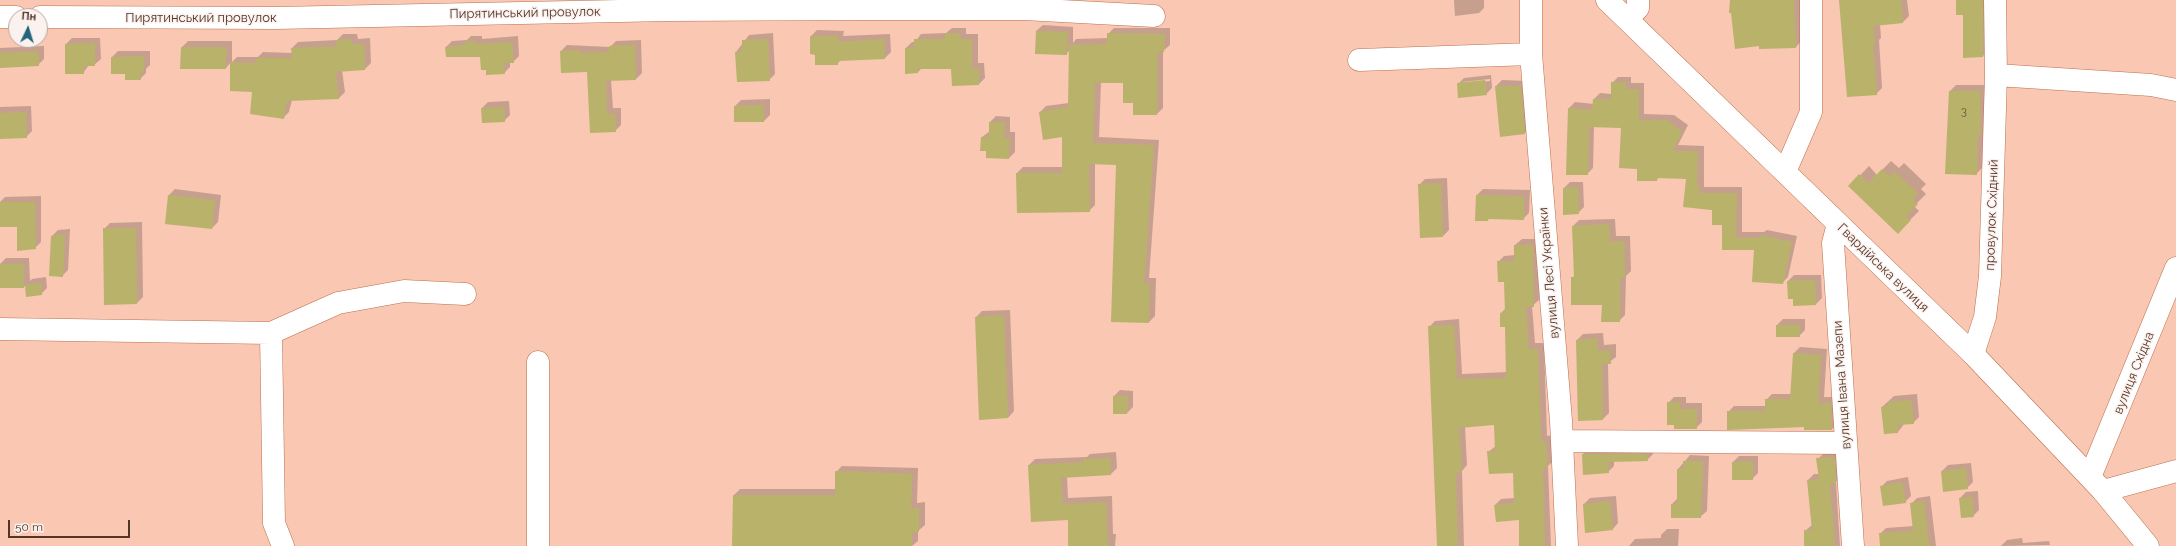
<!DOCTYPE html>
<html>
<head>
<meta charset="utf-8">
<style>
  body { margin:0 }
  #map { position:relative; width:2176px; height:546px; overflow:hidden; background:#f9c7b2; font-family:Raleway,sans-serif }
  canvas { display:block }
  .north { position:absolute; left:8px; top:8px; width:40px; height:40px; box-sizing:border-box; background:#fbf2ef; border:1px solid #b8a69f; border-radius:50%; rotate:4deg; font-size:11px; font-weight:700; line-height:16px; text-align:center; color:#543426 }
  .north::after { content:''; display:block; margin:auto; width:14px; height:18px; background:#246379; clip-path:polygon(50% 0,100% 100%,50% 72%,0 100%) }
  .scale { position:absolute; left:8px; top:520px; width:122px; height:18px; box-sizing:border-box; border:2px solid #543426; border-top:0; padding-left:5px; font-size:12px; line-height:14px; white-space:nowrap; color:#543426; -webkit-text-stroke:3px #fbf2ef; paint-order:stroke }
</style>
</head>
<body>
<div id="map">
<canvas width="2176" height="546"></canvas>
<div class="north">Пн</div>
<div class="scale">50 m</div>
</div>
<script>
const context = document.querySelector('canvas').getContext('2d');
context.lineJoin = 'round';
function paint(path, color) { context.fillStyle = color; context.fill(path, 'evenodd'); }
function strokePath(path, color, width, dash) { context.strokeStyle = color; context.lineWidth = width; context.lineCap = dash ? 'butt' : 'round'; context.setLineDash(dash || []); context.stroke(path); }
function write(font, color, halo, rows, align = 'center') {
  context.font = font + ' Raleway,sans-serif'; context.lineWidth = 3; context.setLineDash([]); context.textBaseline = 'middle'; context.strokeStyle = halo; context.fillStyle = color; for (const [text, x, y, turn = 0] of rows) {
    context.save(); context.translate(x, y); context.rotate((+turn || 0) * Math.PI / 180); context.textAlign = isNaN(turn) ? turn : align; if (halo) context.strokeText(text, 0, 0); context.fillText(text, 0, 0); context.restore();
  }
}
paint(new Path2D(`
  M1454,0H1484V8L1479,13L1455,16Z
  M1731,0H1801L1803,39L1796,47L1760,45Z
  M1840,0H1907L1909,16L1903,22L1880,24L1881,38L1879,40L1882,88L1876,94Z
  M1956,0H1989V50L1983,56Z
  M1043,25L1073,27V43L1076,39L1108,38V34L1114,28H1170V45L1163,51V108L1157,114L1134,102L1124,82H1101L1099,137L1159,140L1149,278H1156L1155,316L1149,322L1117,164L1095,163V205L1089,211L1017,173L1023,167H1063V136L1040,112L1046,106L1069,103L1070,50L1066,54L1036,31Z
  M952,28H966V34H978V63H984L985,78L979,84L952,68H922L918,72L906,48L912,42H915L921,34L946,33Z
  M817,30L844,31L843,36L890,34L891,52L885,58L841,60L837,64L816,54L811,36Z
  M773,33L775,74L769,80L736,52L749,35Z
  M343,34H357L358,39L370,38L371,63L365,69L342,70L345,92L339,98L292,100L289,112L283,118L253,91L231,62L226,68H181L182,47L188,41H232V62L237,57H258L263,52L292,53V48L298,42L337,40Z
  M471,36H482V39L518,36L519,56L513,62H510V67L504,73L481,56L446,47L452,41L467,40Z
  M72,38H100L101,59L94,65H89L83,73L66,74V44Z
  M641,40L642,73L636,79L611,80L613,108H621V125L615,131L591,132L588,71L561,51L567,45L610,47L616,41Z
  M44,46V59L38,65L0,67V48Z
  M118,51H150V65L146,69V73L140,79L126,72L112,57Z
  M1491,75L1492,88L1486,94L1458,84L1464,78ZM1490,79V81L1463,84V82Z
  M1618,77H1631V83H1644V114L1674,115L1688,125L1678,145L1704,146V187H1742V232H1764L1767,230L1797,236L1788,277L1782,283L1755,249H1723V224L1713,210L1684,206L1687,178L1659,177L1657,180L1638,168L1622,127L1594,126L1593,168L1587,174L1569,108L1575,102L1594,104V99L1600,93L1612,94V83Z
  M1502,80L1527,81L1531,127L1525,133L1496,86Z
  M1956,85H1986L1982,168L1976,174L1950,91Z
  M770,99V115L764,121H735V106L741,100Z
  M509,101L510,115L504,121L482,108L488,102Z
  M31,106L32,131L26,137L0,138V107Z
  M996,116L1010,117V132H1015V152L1009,158L987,150L982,137L990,131V122Z
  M1891,161L1899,168L1904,163L1926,184L1921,189L1926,194L1914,206L1919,211L1898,232L1850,186L1869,166L1877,175Z
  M1447,178L1449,230L1443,236L1419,185L1425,179Z
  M1570,182H1583L1584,207L1578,213L1564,188Z
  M175,189L221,195L218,222L212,228L169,195Z
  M1483,189L1530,190L1529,213L1523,219L1490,218L1488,220L1477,195Z
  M41,196V242L35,248L18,226H0V202L5,197Z
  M1615,219L1616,236H1630L1631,271L1626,276L1625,315L1619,321L1603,304L1572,278L1575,275L1573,226L1579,220Z
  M142,222L143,297L137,303L104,229L110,223Z
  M70,229L68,270L62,276L52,236L58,230Z
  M1522,239H1538L1539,300L1532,306L1535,343H1544L1547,436L1552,435L1553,461L1548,466L1551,546H1520V519L1495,505L1501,499L1515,498L1514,472L1488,452L1496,446L1495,424L1465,426L1467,465L1462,471L1464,546H1438L1429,327L1435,321L1459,319L1462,374L1507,372L1506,326L1501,313L1506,308L1505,281L1498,262L1504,256L1515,255V245Z
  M6,258H29L30,281L32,279L46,277L47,288L41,294L26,285L24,287L0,264Z
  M1794,275H1821L1822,298L1816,304L1788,281Z
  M1010,310L1014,411L1008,418L976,317L982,311Z
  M1783,319H1805V330L1799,336L1777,325Z
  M1603,333L1604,345L1616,344V357L1608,363L1609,413L1603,419L1579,420L1577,340L1583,334Z
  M1800,347L1827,349L1824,397H1837L1838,423L1832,429L1728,412L1734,406H1766V400L1772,394H1791L1794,353Z
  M1120,390L1133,391V407L1127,413L1114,396Z
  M1917,394L1919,417L1913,423L1904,424L1898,432L1882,407L1894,396Z
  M1674,397H1686V403H1702V422L1696,428L1675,424L1668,403Z
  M1589,448H1653V454L1647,460L1614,461V466L1608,472L1583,454Z
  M1840,451L1842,476L1836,482L1840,546H1805V531L1812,525L1808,480L1814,474H1819L1818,459L1824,453Z
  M1116,452L1117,468L1111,474L1067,477L1068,498L1112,496L1113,534H1116L1115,546H1069V519L1029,465L1035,459L1087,457L1090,454Z
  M1690,455L1709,456L1707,511L1700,517L1672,504L1678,498V469Z
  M1739,456H1758V473L1752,479H1733V462Z
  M1971,463L1973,482L1967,488L1942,471L1948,465Z
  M842,466L918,468L917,503L925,502V525L918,531V541L912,546H733L734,495L740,489H836V472Z
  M1908,477L1911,496L1905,502L1881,487L1887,481Z
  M1978,491L1979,510L1973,516L1960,498L1966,492Z
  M1616,496L1618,523L1612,530L1584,504L1590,498Z
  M1930,496L1936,546H1881L1880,534L1886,528L1914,526L1911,504L1917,498Z
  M1667,529H1679L1678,546H1629L1635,539L1661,538V535Z
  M2022,538L2023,543L2049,541L2050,545L2001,546L2007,540Z`), '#0003');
paint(new Path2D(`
  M1730,0H1794L1796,48L1759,49V46L1735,49L1731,13H1729Z
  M1839,0H1901L1903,23L1874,26L1875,45H1873L1877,95L1847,97Z
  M1956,0H1983V57L1963,58V15H1956Z
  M1036,31L1068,32L1067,55L1035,54Z
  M945,33L961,34L960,39H972V69L979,68V85L952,86L951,69H918V73L905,74V48L914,47V39H945Z
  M1107,33L1165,34L1164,52H1158L1157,115H1133V103H1123V83H1095L1093,143L1154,145L1144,284H1150L1149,323L1111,322L1116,165L1089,164L1090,212L1017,213L1016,173H1062V137L1043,140L1039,112L1068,107L1069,45L1107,44Z
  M810,36H838V42L884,39L885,59L838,61V65H815V55L810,54Z
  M352,39V44H364L365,70L336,72L339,99L287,101L284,119L250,114L252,92L230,91V62L256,63V58H292L291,48L337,46L336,40Z
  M768,39L770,81L737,82L735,52L742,51V40Z
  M476,41V44L512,42L514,63H504L505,74L486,75V70H481L480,57H446L445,47L464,45V42Z
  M95,43V66H84V74H65V44Z
  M635,45L636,80L606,81L607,114L615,113L616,132L590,133L587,72L561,73L560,51L579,50L580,53L609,52V46Z
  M181,47H226V69H180Z
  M38,51L39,66L0,68V53Z
  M144,56V72L140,73L141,80H125V74H111V57Z
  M1485,80L1487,95L1458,98L1457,83Z
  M1611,82H1626V89H1639V120H1667L1682,132L1673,151H1698L1697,186H1700L1699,193H1737L1736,238H1759L1760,235L1792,242L1783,284L1752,282L1754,250H1722V225H1712V210L1683,207L1686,179L1657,178V181H1637V169L1619,168L1621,128L1589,127L1588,175H1566L1568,108L1592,110L1593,99H1611Z
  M1495,86H1521L1525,134L1500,137Z
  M1949,91H1980L1981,135H1978L1977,175L1945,174Z
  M764,105V122H734V106Z
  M504,107L505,122L482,123L481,108Z
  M26,112L27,138L0,139V113Z
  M989,122H1005L1004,138H1010L1009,159L986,158V151H980L981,137H989Z
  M1882,169L1889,176L1894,171L1918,193L1913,199L1918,204L1906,216L1911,220L1898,234L1848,186L1859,174L1868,183Z
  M1441,183L1443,237L1420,238L1418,184Z
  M1578,187L1579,214L1563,215V188Z
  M168,195L215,200L212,229L165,224Z
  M1476,195L1524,196V220L1488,219V221H1475Z
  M0,202H35L36,249L17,251V227H0Z
  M1609,224L1610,242L1624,241L1625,278H1620V322H1601L1602,305H1571V277H1574L1572,226Z
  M103,228H136L137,304L104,305Z
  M65,234L63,277L49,276L51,236Z
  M1514,245H1533L1534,307H1526L1529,349H1538L1541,441H1546L1548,468H1543L1545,546H1519V520L1496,522L1494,505L1514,503L1513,473L1489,474L1487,451H1495L1494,425L1459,428L1462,472L1456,473L1458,546H1437L1428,326L1454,325L1457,379L1506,378L1505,327H1500V313L1505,312L1504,282H1498L1497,261H1514Z
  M0,264H24V288H0Z
  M1815,280L1816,305L1793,306V299H1788L1787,281Z
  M41,283L42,295L26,297L25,285Z
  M1004,315L1008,418L979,420L975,317Z
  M1776,325H1800V337H1776Z
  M1597,338L1598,351L1610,350L1611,364H1602L1603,420L1578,421L1576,340Z
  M1793,353L1821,355L1818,403H1831L1832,430H1804V427L1727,430V411H1765V399H1790Z
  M1113,396H1128L1127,414H1113Z
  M1911,400L1914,424L1898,425V433L1884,434L1881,407L1888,406L1887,402Z
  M1667,402H1680V409H1697V429H1674V425H1667Z
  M1582,454H1647L1648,461L1608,462L1609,473L1583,475Z
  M1835,457L1836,483L1830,484L1835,546H1804V530H1812L1807,480L1819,479L1816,458Z
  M1110,458L1111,475L1061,478L1063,504L1106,502L1108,546H1068V520L1031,522L1028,465L1084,462L1083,459Z
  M1683,461H1703L1701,518H1671V504H1677V469H1683Z
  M1753,461V480H1732V462Z
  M1966,468L1968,489L1943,492L1941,471Z
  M835,471L912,474L911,508H919V532H912V546H732L733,495H835Z
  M1902,482L1906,503L1883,506L1880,486Z
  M1972,497L1974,517L1961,518L1959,498Z
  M1610,501L1613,530L1585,533L1583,504Z
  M1924,501L1929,546H1880L1879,533L1913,531L1910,503Z`), '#b8b26a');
const minor = new Path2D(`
  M1531,0V54L1561,421L1567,546
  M0,17H16
  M40,17L276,18L669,10L868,9H1024L1154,16
  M1627,19L1638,8V0
  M1359,60L1531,54
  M1996,75L2151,85L2176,90
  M1785,172L1811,112V0
  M1838,224L1833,243L1853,546
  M0,329L271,333L338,303L404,291L465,294
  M271,333L274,523L283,546
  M1973,354L1985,317L1990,276L1996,75L1995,0
  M538,362V546
  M1562,441L1846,443
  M2090,477L2176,268
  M2103,491L2176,471`);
const major = new Path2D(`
  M1607,0L1973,354L2103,491L2148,546`);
strokePath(minor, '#ba704f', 23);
strokePath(major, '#ba704f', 23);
strokePath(minor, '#fff', 22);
strokePath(major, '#fff', 22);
write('11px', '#6d5437', null, [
  ["3",1964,112]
]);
write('13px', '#543426', '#fbf2ef', [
  ["Пирятинський провулок",525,13,-1],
  ["Пирятинський провулок",201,18],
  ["провулок Східний",1992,215,-88],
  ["Гвардійська вулиця",1883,268,44],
  ["вулиця Лесі Українки",1549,273,-95],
  ["вулиця Східна",2134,373,-68],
  ["вулиця Івана Мазепи",1842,385,-94]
]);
</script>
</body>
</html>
